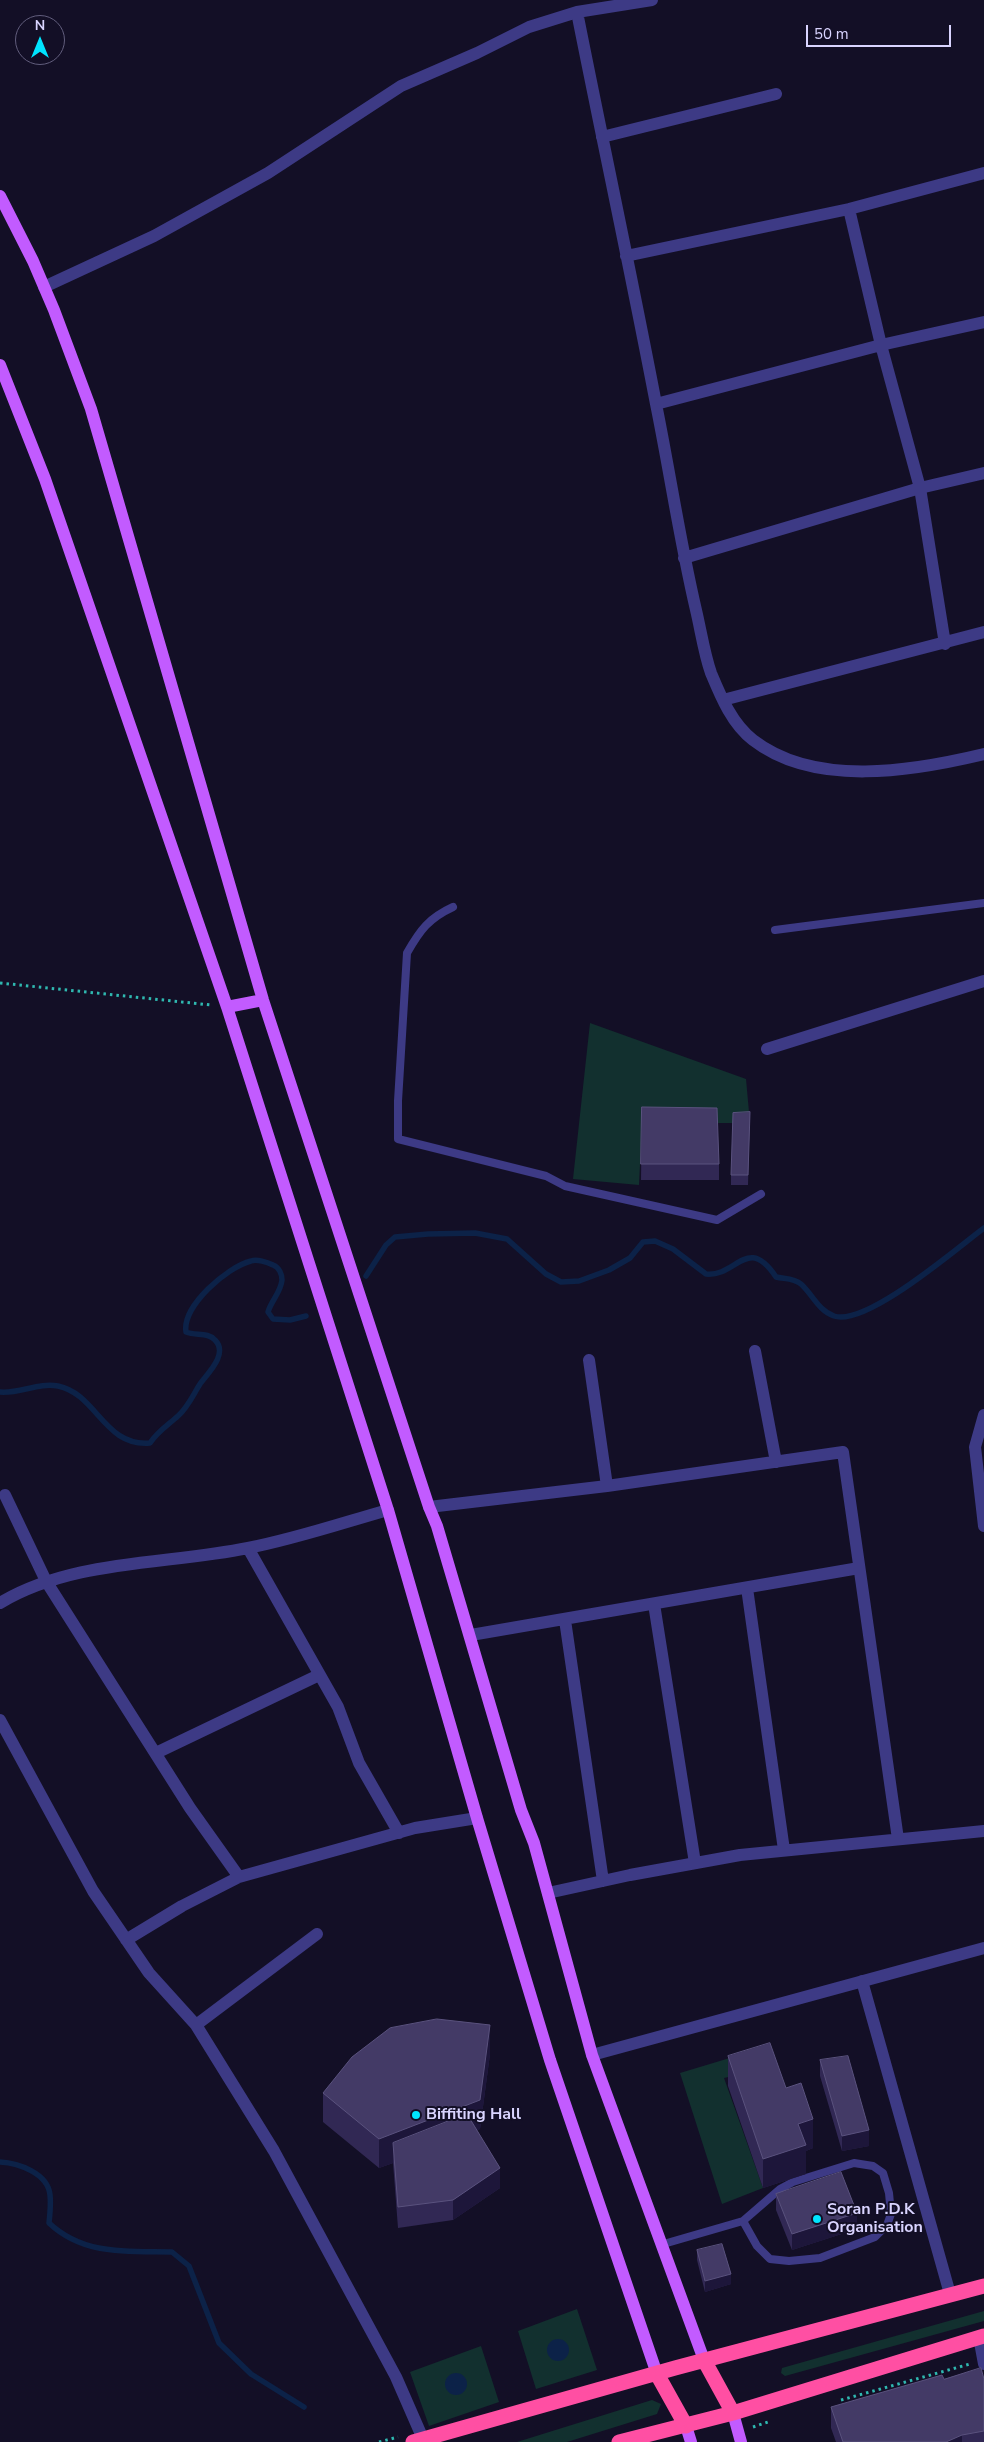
<!DOCTYPE html>
<html>
<head>
<meta charset="utf-8">
<style>
  body { margin:0 }
  #map { position:relative; width:984px; height:2442px; overflow:hidden; background:#130f26; font-family:"Nunito Sans",sans-serif }
  canvas { display:block }
  .north { position:absolute; left:15px; top:15px; width:50px; height:50px; box-sizing:border-box; background:#130f26; border:1px solid #625e7d; border-radius:50%; rotate:0deg; font-size:14px; font-weight:700; line-height:20px; text-align:center; color:#d9d4ff }
  .north::after { content:''; display:block; margin:auto; width:18px; height:22px; background:#00e5ff; clip-path:polygon(50% 0,100% 100%,50% 72%,0 100%) }
  .scale { position:absolute; left:806px; top:25px; width:145px; height:22px; box-sizing:border-box; border:2px solid #d9d4ff; border-top:0; padding-left:6px; font-size:15px; line-height:18px; white-space:nowrap; color:#d9d4ff; -webkit-text-stroke:4px #130f26; paint-order:stroke }
</style>
</head>
<body>
<div id="map">
<canvas width="984" height="2442"></canvas>
<div class="north">N</div>
<div class="scale">50 m</div>
</div>
<script>
const context = document.querySelector('canvas').getContext('2d');
context.lineJoin = 'round';
function paint(path, color) { context.fillStyle = color; context.fill(path, 'evenodd'); }
function strokePath(path, color, width, dash) { context.strokeStyle = color; context.lineWidth = width; context.lineCap = dash ? 'butt' : 'round'; context.setLineDash(dash || []); context.stroke(path); }
function write(font, color, halo, rows, align = 'center') {
  context.font = font + ' "Nunito Sans",sans-serif'; context.lineWidth = 4; context.setLineDash([]); context.textBaseline = 'middle'; context.strokeStyle = halo; context.fillStyle = color; for (const [text, x, y, turn = 0] of rows) {
    context.save(); context.translate(x, y); context.rotate((+turn || 0) * Math.PI / 180); context.textAlign = isNaN(turn) ? turn : align; if (halo) context.strokeText(text, 0, 0); context.fillText(text, 0, 0); context.restore();
  }
}
paint(new Path2D(`
  M590,1023L746,1079L750,1123H642L639,1185L573,1179Z
  M753,2051L771,2067L724,2078L763,2188L722,2204L680,2073Z
  M577,2309L597,2370L536,2389L518,2331Z
  M984,2311V2321L785,2376L781,2373L782,2368Z
  M481,2346L499,2402L429,2426L410,2372Z
  M652,2400L661,2404L657,2414L567,2442H517Z`), '#12302f');
paint(new Path2D(`
  M547 2350a11 11 0 1 1 22 0a11 11 0 1 1-22 0Z
  M445 2384a11 11 0 1 1 22 0a11 11 0 1 1-22 0Z`), '#0c2248');
strokePath(new Path2D(`
  M366,1276L386,1245L395,1237L428,1234L475,1233L507,1239L546,1274L561,1282L579,1281L609,1270L630,1258L643,1242L655,1241L673,1249L706,1274C737,1277 747,1234 776,1277C785,1279 794,1278 801,1284C813,1295 818,1310 834,1316C866,1327 957,1248 984,1228
  M0,1392C19,1394 39,1382 58,1386C97,1394 104,1447 150,1443C158,1431 168,1425 178,1416C188,1407 193,1395 200,1384C207,1374 229,1354 215,1340C208,1332 196,1336 186,1332C182,1306 227,1267 251,1261C257,1259 267,1262 273,1265C279,1267 282,1274 282,1280C281,1292 271,1301 268,1312L273,1319L290,1320L306,1316
  M0,2162C18,2163 48,2173 50,2195C51,2204 50,2214 49,2223C84,2256 128,2251 172,2252L189,2266L219,2343L251,2374L304,2407`), '#0c2248', 5.5);
strokePath(new Path2D(`
  M0,983L211,1005
  M841,2400L970,2364
  M753,2427L768,2422
  M379,2442L398,2437`), '#2fb8b0', 3, [2.5, 4]);
strokePath(new Path2D(`
  M453,907C429,918 420,930 407,953L398,1101V1139L546,1176L565,1186L717,1220L761,1194
  M775,930L984,903
  M660,2245L743,2221L780,2189L793,2182L854,2163L873,2166L883,2173L889,2193L891,2214L887,2225L875,2237L820,2258L789,2261L770,2259L757,2246L743,2221`), '#3d3a85', 8);
strokePath(new Path2D(`
  M577,12C603,143 631,273 656,404C670,473 680,542 696,610C701,631 704,653 711,673C721,697 732,724 753,740C815,788 913,771 984,754
  M602,137L776,94
  M849,209L881,345L920,488L945,644
  M626,256L849,209L984,173
  M44,287L154,236L268,173L401,86L477,53L529,27L577,12L652,0
  M656,404L881,345L984,322
  M684,558L920,488L984,473
  M723,700L984,632
  M767,1049L984,981
  M755,1351L776,1462
  M589,1360L607,1486
  M984,1415L975,1447L984,1526
  M5,1495L46,1581L190,1808L239,1877
  M429,1507L607,1486L843,1452L898,1839
  M248,1548L338,1707L359,1763L399,1833
  M747,1588L784,1850
  M0,1603C74,1559 165,1565 248,1548C295,1539 342,1523 388,1510
  M654,1604L695,1863
  M565,1620L603,1881
  M471,1635L859,1568
  M0,1720L93,1891L149,1973L196,2025L274,2151L396,2377L420,2432L421,2440
  M156,1753L319,1675
  M548,1893L630,1875L740,1855L984,1831
  M126,1940L182,1906L239,1877L415,1828L477,1818
  M862,1981L950,2294
  M196,2025L317,1934
  M592,2055L984,1948
  M979,2337L984,2364`), '#3d3a85', 12);
strokePath(new Path2D(`
  M0,196L33,261L54,310L91,409L263,1000L429,1507L437,1526L521,1810L534,1843L592,2055L704,2360
  M0,365L45,479L227,1007L388,1510L477,1818L550,2060L657,2374
  M227,1007L263,1000
  M733,2413L741,2442
  M686,2426L691,2442`), '#c25bff', 12);
strokePath(new Path2D(`
  M704,2360L733,2413
  M657,2374L686,2426
  M413,2442L675,2368L984,2286
  M619,2442L733,2413L984,2336`), '#ff4fa3', 15);
paint(new Path2D(`
  M642,1107L719,1164V1180H641Z
  M750,1112L748,1185H731V1175Z
  M490,2054L480,2129L477,2130L500,2188L453,2220L398,2228L393,2163L379,2168L323,2122V2093Z
  M728,2056L786,2088L813,2148L806,2151V2174L763,2188L728,2086Z
  M820,2060L869,2146L842,2151L820,2076Z
  M776,2194L857,2229L792,2250L776,2210Z
  M697,2250L731,2284L705,2292L697,2260Z
  M944,2379H984V2442H836L831,2428V2407Z`), '#312854');
paint(new Path2D(`
  M490,2025V2054L480,2129L394,2163L393,2143V2163L379,2168V2139Z
  M813,2119V2148L806,2151V2174L763,2188V2159L798,2124Z
  M869,2130V2146L842,2151V2136Z
  M500,2168V2188L453,2220V2200Z
  M857,2213V2229L792,2250V2234Z
  M731,2274V2284L705,2292V2281Z
  M962,2435V2442H946Z`), '#1d163a');
const building = new Path2D(`
  M642,1107L717,1108L719,1164H641Z
  M750,1112L748,1175H731L733,1113Z
  M437,2019L490,2025L480,2100L379,2139L323,2093L352,2057L390,2028Z
  M770,2043L786,2088L801,2083L813,2119L798,2124L806,2145L763,2159L728,2056Z
  M848,2056L869,2130L842,2136L820,2060Z
  M467,2114L500,2168L453,2200L398,2207L393,2143Z
  M841,2172L857,2213L792,2234L776,2194Z
  M722,2244L731,2274L705,2281L697,2250Z
  M981,2368L984,2379V2431L962,2435L946,2442H843L831,2407L942,2375L944,2379Z`);
paint(building, '#433a66');
strokePath(building, '#5a527e', 1);
for (const [x, y, r, color] of [
  [416,2115,5,"#00e5ff"],
  [817,2219,5,"#00e5ff"]
]) { const dot = new Path2D(); dot.arc(x, y, r, 0, 2 * Math.PI); context.fillStyle = color; context.fill(dot); strokePath(dot, '#130f26', 2); }
write('bold 16px', '#d9d4ff', '#130f26', [
  ["Biffiting Hall",426,2115],
  ["Soran P.D.K",827,2210],
  ["Organisation",827,2228]
], 'left');
</script>
</body>
</html>
